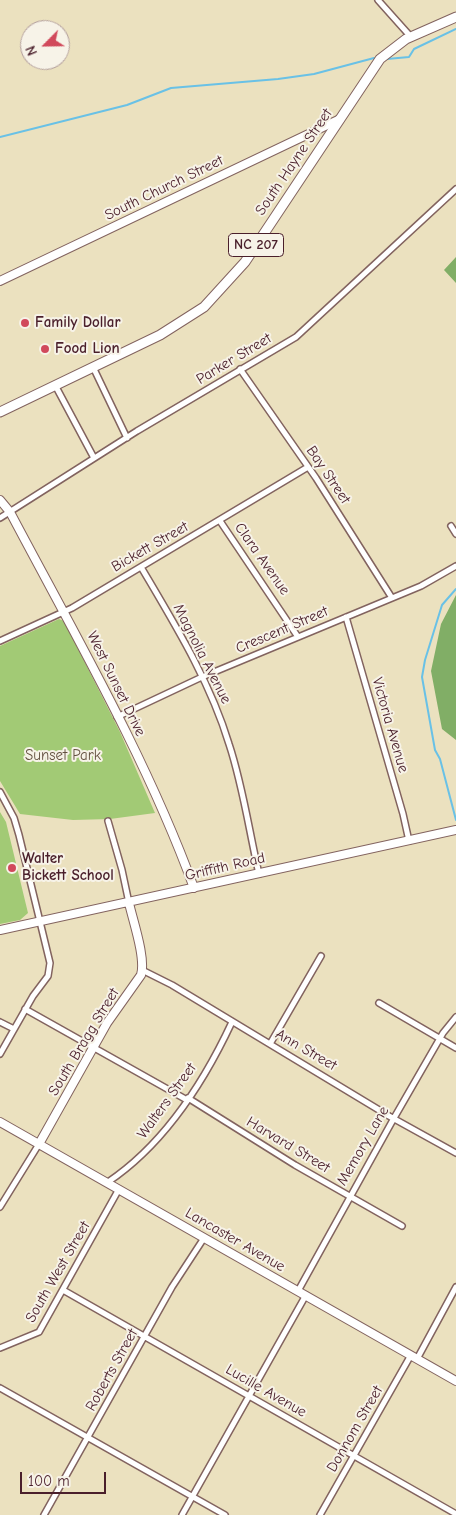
<!DOCTYPE html>
<html>
<head>
<meta charset="utf-8">
<style>
  body { margin:0 }
  #map { position:relative; width:456px; height:1515px; overflow:hidden; background:#ebe1bf; font-family:"Comic Neue",sans-serif }
  canvas { display:block }
  .north { position:absolute; left:20px; top:20px; width:50px; height:50px; box-sizing:border-box; background:#f7f3e8; border:1px solid #b29e9c; border-radius:50%; rotate:247deg; font-size:14px; font-weight:700; line-height:20px; text-align:center; color:#4a1f2b }
  .north::after { content:''; display:block; margin:auto; width:18px; height:22px; background:#d1495b; clip-path:polygon(50% 0,100% 100%,50% 72%,0 100%) }
  .scale { position:absolute; left:20px; top:1472px; width:86px; height:22px; box-sizing:border-box; border:2px solid #4a1f2b; border-top:0; padding-left:6px; font-size:15px; line-height:18px; white-space:nowrap; color:#4a1f2b; -webkit-text-stroke:4px #f7f3e8; paint-order:stroke }
</style>
</head>
<body>
<div id="map">
<canvas width="456" height="1515"></canvas>
<div class="north">N</div>
<div class="scale">100 m</div>
</div>
<script>
const context = document.querySelector('canvas').getContext('2d');
context.lineJoin = 'round';
function paint(path, color) { context.fillStyle = color; context.fill(path, 'evenodd'); }
function strokePath(path, color, width, dash) { context.strokeStyle = color; context.lineWidth = width; context.lineCap = dash ? 'butt' : 'round'; context.setLineDash(dash || []); context.stroke(path); }
function write(font, color, halo, rows, align = 'center') {
  context.font = font + ' "Comic Neue",sans-serif'; context.lineWidth = 4; context.setLineDash([]); context.textBaseline = 'middle'; context.strokeStyle = halo; context.fillStyle = color; for (const [text, x, y, turn = 0] of rows) {
    context.save(); context.translate(x, y); context.rotate((+turn || 0) * Math.PI / 180); context.textAlign = isNaN(turn) ? turn : align; if (halo) context.strokeText(text, 0, 0); context.fillText(text, 0, 0); context.restore();
  }
}
paint(new Path2D(`
  M59,619L64,621L120,732L155,813L110,819L73,820L20,814L0,781V646Z
  M0,812L6,822L28,913L20,920L0,924Z`), '#a2ca75');
paint(new Path2D(`
  M456,257V283L444,270Z
  M456,595V740L442,729L431,671L441,624Z`), '#81ae66');
strokePath(new Path2D(`
  M387,59L409,57L414,49L456,29
  M0,137L127,105L171,88L278,79L314,74L374,58
  M456,589L442,605L425,660L422,677L435,750L440,759L456,820`), '#69c1e6', 2);
const street = new Path2D(`
  M378,0L411,37
  M93,367L127,438
  M240,369L316,478L392,598
  M55,385L94,458
  M0,518L137,431L296,337L456,189
  M220,521L298,637
  M451,526L456,534
  M141,567C174,623 210,681 229,744C243,786 249,831 259,874
  M346,617L403,814L409,841
  M0,641L72,608L308,467
  M117,717L202,677L421,586L456,566
  M0,792L14,818L19,835L50,963L48,976L33,996L0,1054
  M108,821L122,870L129,903
  M142,970L172,985L389,1116L456,1153
  M379,1003L456,1048
  M25,1009L187,1100
  M0,1022L14,1029
  M270,1044L321,956
  M188,1098L295,1165L402,1226
  M108,1182C163,1145 204,1082 232,1022
  M0,1207L39,1144
  M63,1290L456,1514
  M298,1291L394,1118L443,1033L456,1017
  M0,1348L39,1332L119,1189
  M417,1359L456,1287
  M0,1388L225,1515
  M44,1515L172,1287L204,1238
  M182,1515L306,1295
  M320,1515L411,1355`);
const secondary = new Path2D(`
  M0,281L340,119
  M0,500L10,512C75,635 146,757 194,888
  M0,930L456,830
  M0,1122L456,1381
  M39,1144L107,1023L141,975C146,958 133,921 129,903`);
const primary = new Path2D(`
  M0,412L160,335L204,307L245,262L380,59L406,39L456,17`);
strokePath(street, '#82635f', 8);
strokePath(secondary, '#82635f', 10);
strokePath(primary, '#82635f', 11);
strokePath(street, '#fff', 5);
strokePath(secondary, '#fff', 8);
strokePath(primary, '#fff', 9);
for (const [x, y, r, color] of [
  [25,323,5,"#d1495b"],
  [45,349,5,"#d1495b"],
  [12,868,5,"#d1495b"]
]) { const dot = new Path2D(); dot.arc(x, y, r, 0, 2 * Math.PI); context.fillStyle = color; context.fill(dot); strokePath(dot, '#f7f3e8', 2); }
for (const [x, y, w] of [
  [256,245,55]
]) { const box = new Path2D(); box.roundRect(x - w / 2, y - 11.5, w, 23, 4); context.fillStyle = '#f7f3e8'; context.fill(box); strokePath(box, '#4a1f2b', 1); }
write('bold 14px', '#4a1f2b', null, [
  ["NC 207",256,245]
]);
write('15px', '#4a1f2b', '#f7f3e8', [
  ["South Hayne Street",294,162,-56],
  ["South Church Street",164,188,-26],
  ["Parker Street",234,359,-31],
  ["Bay Street",328,475,56],
  ["Bickett Street",150,547,-30],
  ["Clara Avenue",262,559,55],
  ["Crescent Street",282,630,-23],
  ["Magnolia Avenue",202,654,63],
  ["West Sunset Drive",116,684,64],
  ["Victoria Avenue",390,725,74],
  ["Griffith Road",225,867,-13],
  ["South Bragg Street",84,1042,-59],
  ["Ann Street",306,1050,30],
  ["Walters Street",167,1101,-54],
  ["Harvard Street",288,1145,31],
  ["Memory Lane",363,1146,-60],
  ["Lancaster Avenue",235,1240,30],
  ["South West Street",58,1272,-60],
  ["Roberts Street",112,1370,-61],
  ["Lucille Avenue",266,1391,30],
  ["Donnom Street",355,1429,-60]
]);
write('bold 15px', '#4a1f2b', '#f7f3e8', [
  ["Family Dollar",35,323],
  ["Food Lion",55,349],
  ["Walter",22,859],
  ["Bickett School",22,876]
], 'left');
write('15px', '#645241', '#f7f3e8', [
  ["Sunset Park",63,756]
]);
</script>
</body>
</html>
